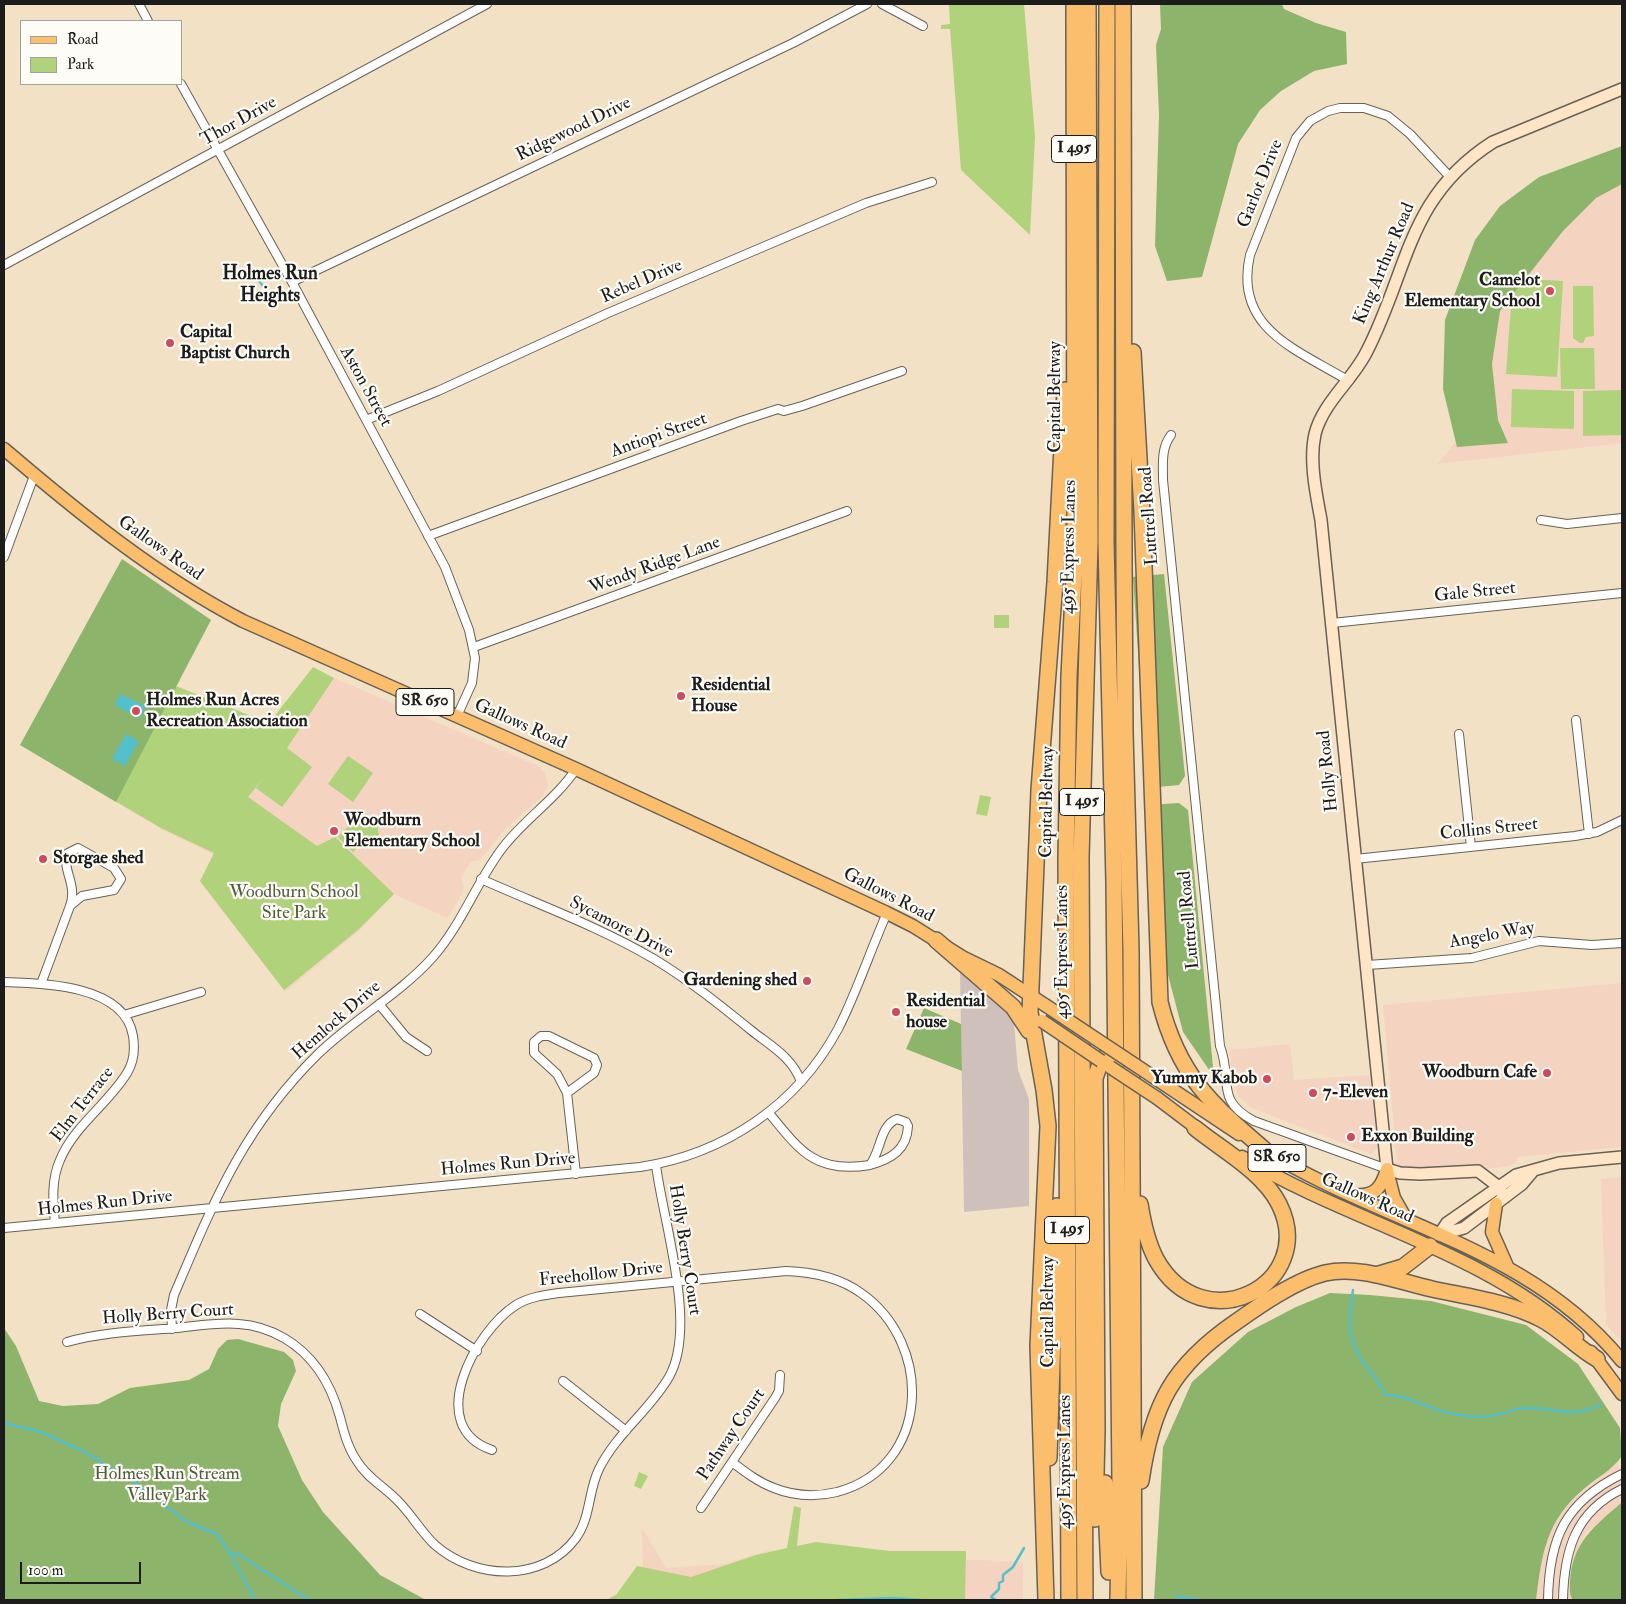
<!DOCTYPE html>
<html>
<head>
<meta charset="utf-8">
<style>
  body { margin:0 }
  #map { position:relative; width:1626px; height:1604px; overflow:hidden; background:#f2e1c5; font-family:"IM FELL Double Pica",serif }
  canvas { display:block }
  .frame { position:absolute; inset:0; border:5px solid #1c1c1c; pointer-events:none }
  .legend { position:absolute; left:20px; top:20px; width:162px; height:65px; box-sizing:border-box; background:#fdfcf7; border:1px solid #a3a29f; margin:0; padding:6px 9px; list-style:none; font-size:15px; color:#1c1c1c }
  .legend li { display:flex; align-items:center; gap:10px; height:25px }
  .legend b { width:25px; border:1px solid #a3a29f }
  .scale { position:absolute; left:20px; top:1562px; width:121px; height:22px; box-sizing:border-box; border:2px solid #1c1c1c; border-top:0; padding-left:6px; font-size:15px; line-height:18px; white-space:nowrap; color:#1c1c1c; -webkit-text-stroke:4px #fdfcf7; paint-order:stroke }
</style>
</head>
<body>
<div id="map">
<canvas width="1626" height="1604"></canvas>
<div class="frame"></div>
<ul class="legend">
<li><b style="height:6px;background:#fabe6d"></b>Road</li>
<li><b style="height:14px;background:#b0d27b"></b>Park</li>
</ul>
<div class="scale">100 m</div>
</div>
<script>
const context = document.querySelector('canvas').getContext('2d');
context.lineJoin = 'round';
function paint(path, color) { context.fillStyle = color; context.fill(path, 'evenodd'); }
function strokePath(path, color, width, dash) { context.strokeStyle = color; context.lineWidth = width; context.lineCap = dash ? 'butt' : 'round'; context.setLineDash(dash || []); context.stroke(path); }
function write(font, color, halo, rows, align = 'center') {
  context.font = font + ' "IM FELL Double Pica",serif'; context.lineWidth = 4.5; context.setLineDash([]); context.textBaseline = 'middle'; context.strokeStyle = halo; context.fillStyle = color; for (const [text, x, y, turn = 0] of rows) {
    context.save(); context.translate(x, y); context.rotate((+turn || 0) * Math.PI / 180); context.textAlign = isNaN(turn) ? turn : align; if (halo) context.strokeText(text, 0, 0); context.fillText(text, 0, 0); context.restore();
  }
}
paint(new Path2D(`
  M1622,166V443L1437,464L1493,398L1451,359L1506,223Z
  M313,669L538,766L545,773L548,786L542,797L505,829L480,860L470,862L461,879L464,886L463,892L447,918L394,894L359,931L285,992L200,882L215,855L161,829L116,802L177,687L275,740Z
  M1622,983V1147L1517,1157V1162L1509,1166L1487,1169L1478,1164L1407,1169L1397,1164L1383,1005Z
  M1290,1044L1294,1080L1370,1075L1377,1148L1371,1154L1252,1108L1239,1097L1233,1082L1230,1050Z
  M1622,1177V1342L1606,1324L1601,1179Z
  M1617,1463L1622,1477V1502L1586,1533L1578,1549L1570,1577V1590L1573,1600H1536L1540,1563L1551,1528L1571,1501Z
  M642,1528L666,1568L725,1564L766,1551L1023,1562V1600H614L643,1575Z`), '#f4d3c0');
paint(new Path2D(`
  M960,971L1013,1012L1018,1070L1029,1099V1206L964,1212Z`), '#d0c0bc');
paint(new Path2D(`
  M949,4H1024L1035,137L1030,235L961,170L950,29H941V25L950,24Z
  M1513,278L1563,281L1557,377L1506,374Z
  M1573,286H1593L1594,336L1586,337L1583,343H1580L1573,338Z
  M1560,348H1594L1595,389H1561Z
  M1512,389L1574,391V429L1511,427Z
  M1622,390V435L1583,436V391Z
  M994,615H1009V628H994Z
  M313,667L334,678L287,748L312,767L282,807L256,788L265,776L248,797L317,846L335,837L394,894L359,929L284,990L200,881L214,853L161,828L115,801L176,686L269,723Z
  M348,756L373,773L353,802L328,784Z
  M980,795L991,797L987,816L976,814Z
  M363,811L377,824L379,835L367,845L363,842L353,852L338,837Z
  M639,1472L648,1476L641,1489L634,1486Z
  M794,1506L801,1508L797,1546L816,1542L890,1551H966L965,1600H606L616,1595L637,1566L691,1577L756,1555L787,1548Z`), '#b0d27b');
paint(new Path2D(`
  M1160,4H1282L1284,9L1316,23L1346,32L1347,64L1314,71L1281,91L1260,110L1238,144L1202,277L1167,281L1155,246L1159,115L1156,45L1161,29Z
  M1622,146V184L1596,198L1563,231L1500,311L1492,364L1498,420L1508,443L1457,447L1443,389L1445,320L1475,240L1500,206L1539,177Z
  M122,559L211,620L116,802L20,745Z
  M1164,574L1185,776L1179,785L1147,788L1133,577Z
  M1179,803L1188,810L1214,1077L1183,1032L1167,971L1149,805Z
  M924,1008L961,1024L962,1071L906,1049Z
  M1330,1293L1370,1295L1431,1301L1526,1325L1578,1364L1620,1428L1622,1456C1612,1470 1598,1477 1585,1488C1546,1520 1542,1553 1536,1600H1154L1163,1447L1192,1382L1248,1332L1296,1307Z
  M4,1328L16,1346L39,1401L63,1406L98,1404L130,1388L189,1380L209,1369L218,1349L227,1340L238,1339L284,1352L293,1360L296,1371L281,1404L278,1426L302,1480L323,1512L380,1575L426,1600L4,1599Z
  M1622,1502V1600H1573C1569,1595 1570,1588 1570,1582C1572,1542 1595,1526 1622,1502Z`), '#8cb46b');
paint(new Path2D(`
  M120,694L146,706L140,719L115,705Z
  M126,734L139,741L125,766L112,759Z`), '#53c0cc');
strokePath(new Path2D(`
  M250,275L260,282L277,305
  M1353,1290C1348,1324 1346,1340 1368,1369C1375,1378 1381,1384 1385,1395C1409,1395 1430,1410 1454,1414C1469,1417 1485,1418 1500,1414C1509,1412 1517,1408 1526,1408C1553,1407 1574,1420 1601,1404
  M4,1423L41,1432L83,1451L133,1481L187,1522L217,1534L230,1553L255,1600
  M230,1553L238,1554L309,1600
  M1176,1596L1200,1600
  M838,1600L893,1598L921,1600
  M996,1600L991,1597L999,1589V1583L1003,1581V1575L1013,1567L1024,1548`), '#53c0cc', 2.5);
const street = new Path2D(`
  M139,4L148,21
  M882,4L923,26
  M181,84L292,282L445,567L469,630L475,658L472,683L457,716
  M4,265L487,4
  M292,282L793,43L867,4
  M1349,381C1298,350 1233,329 1250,255L1296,138L1310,121L1328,111L1340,108H1364L1388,116L1410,134L1450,177
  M366,420L438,391L608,313L866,203L932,182
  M1171,435C1161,448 1163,464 1163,480L1220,1046C1233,1080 1214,1100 1254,1121L1387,1169
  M1541,520L1567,524L1622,518
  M428,536L741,421L778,409L784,411L802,406L902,371
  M4,557L34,476
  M1332,623L1622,593
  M474,647L847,511
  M1576,720L1589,834
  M1459,734L1471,847
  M78,848L114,868L121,879L114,890L82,896L70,906C78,884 61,870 68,853Z
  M1355,859L1575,836L1597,832L1622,820
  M481,879C539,905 600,927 654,959C689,980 720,1005 752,1031C771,1046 793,1058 801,1082
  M1367,965L1472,958L1539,941L1592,945L1622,943
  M4,982C44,983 125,985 133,1036C135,1049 134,1062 127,1073C108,1104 74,1126 60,1160C51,1180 53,1202 55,1223
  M41,984L70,906
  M379,1004L406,1037L427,1051
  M124,1015L201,992
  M541,1036H549L594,1058L597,1065L594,1073L567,1093L557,1074L534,1053V1042Z
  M567,1093L576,1174
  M769,1113C800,1151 816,1174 870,1165
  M897,1119L906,1122L908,1126C907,1150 891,1159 870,1165C881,1151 880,1125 897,1119Z
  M4,1228L640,1167C725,1154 797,1105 838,1029C857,992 870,951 887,913
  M420,1314L477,1351
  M172,1329L171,1310L174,1295C214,1201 243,1128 318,1054C354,1019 400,994 433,957C463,923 477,880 504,846C526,818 556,799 576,769
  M67,1342C102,1332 140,1331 177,1328C197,1326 218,1322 239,1324C255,1325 270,1330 284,1338C315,1356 331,1384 340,1417C344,1433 348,1448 357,1461C367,1478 385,1487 398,1501C412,1515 421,1532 435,1545C475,1580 543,1583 576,1538C591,1517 588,1491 599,1469C616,1434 650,1410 669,1377C698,1326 663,1222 656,1165
  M563,1381L626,1431
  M492,1450C423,1427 475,1331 516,1305C529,1297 544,1295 559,1293L786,1271C813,1272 839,1277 861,1293C934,1344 931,1467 837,1492C816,1497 794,1496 774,1488C758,1482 745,1472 732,1462
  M701,1508L775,1398L779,1391L780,1375
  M1548,1600C1549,1538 1565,1502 1622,1474
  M1563,1600C1564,1551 1575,1512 1622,1489`);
const secondary = new Path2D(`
  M1505,1197L1495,1184L1478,1171L1420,1174L1400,1173L1387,1169L1321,520C1316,493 1309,461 1315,434C1323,402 1353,380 1367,351C1409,269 1407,197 1493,142L1622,89
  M1439,1235L1447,1223L1516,1175L1559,1163L1622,1157
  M1439,1235L1464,1228L1522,1184L1533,1171`);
const primary = new Path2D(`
  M4,449C79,513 155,575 243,621L576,769L887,913L913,926L964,958L999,975L1045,1005
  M1158,1080L1239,1134
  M1157,1098L1202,1132
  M1258,1146C1379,1224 1527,1244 1622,1361
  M1242,1157C1351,1223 1482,1250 1577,1337
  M1387,1171L1394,1198L1406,1219
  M1355,1195C1375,1197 1382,1187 1387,1169
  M1496,1204L1492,1232L1507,1266
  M1591,1352L1622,1394`);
const highway = new Path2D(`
  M1107,4L1106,542L1114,883L1120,1482L1118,1600
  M1123,4L1124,555L1125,732L1131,950L1134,1600
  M1133,352L1142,512L1160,1002C1178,1075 1211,1104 1266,1151
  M936,940L1013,1007L1029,1031
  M1140,1204C1143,1223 1147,1242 1156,1259C1203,1344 1319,1284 1279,1204C1263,1172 1222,1150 1195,1128
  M1376,1275L1403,1267L1430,1246
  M1049,1458L1057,1206
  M1141,1481C1152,1405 1172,1366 1236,1322C1260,1305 1296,1280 1325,1273C1359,1265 1400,1282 1432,1289C1469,1297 1508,1302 1541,1319C1562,1330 1577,1348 1597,1359
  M1105,1483L1109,1572
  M1095,1519L1097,1430L1095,1078L1101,1061L1112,1051
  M1046,1600L1038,1346L1048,1126L1044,1090L1030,1012L1039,790L1055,582L1065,390
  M1069,1600L1066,859L1069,676L1075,555L1074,4
  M1085,1600L1081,857L1090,542L1088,4`);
strokePath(street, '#676157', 10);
strokePath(secondary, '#676157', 14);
strokePath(primary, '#676157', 15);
strokePath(highway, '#676157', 18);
strokePath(street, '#fff', 8);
strokePath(secondary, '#fde5c5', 11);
strokePath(primary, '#fabe6d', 12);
strokePath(highway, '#fabe6d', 15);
const primaryBridge = new Path2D(`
  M1045,1005L1158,1080
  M1042,1021L1101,1061
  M1110,1067L1157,1098`);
strokePath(primaryBridge, '#676157', 15, []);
strokePath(primaryBridge, '#fabe6d', 12);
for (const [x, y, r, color] of [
  [1550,291,5,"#d1495b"],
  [170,343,5,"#d1495b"],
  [681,696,5,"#d1495b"],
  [136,711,5,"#d1495b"],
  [334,831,5,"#d1495b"],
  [43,859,5,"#d1495b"],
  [807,981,5,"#d1495b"],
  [896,1012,5,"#d1495b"],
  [1547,1073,5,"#d1495b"],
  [1267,1079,5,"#d1495b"],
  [1313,1093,5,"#d1495b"],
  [1351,1137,5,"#d1495b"]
]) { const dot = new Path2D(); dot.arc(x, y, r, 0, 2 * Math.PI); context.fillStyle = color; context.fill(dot); strokePath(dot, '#fdfcf7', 2); }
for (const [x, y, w] of [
  [1074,149,45],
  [425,702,58],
  [1082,802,45],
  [1277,1158,58],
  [1067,1230,45]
]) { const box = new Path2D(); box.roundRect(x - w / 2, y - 13.5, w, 27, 4); context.fillStyle = '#fdfcf7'; context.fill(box); strokePath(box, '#1c1c1c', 1); }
write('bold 16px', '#1c1c1c', null, [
  ["I 495",1074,149],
  ["SR 650",425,702],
  ["I 495",1082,802],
  ["SR 650",1277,1158],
  ["I 495",1067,1230]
]);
write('18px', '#1c1c1c', '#fdfcf7', [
  ["Thor Drive",239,122,-29],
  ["Ridgewood Drive",574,130,-26],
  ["Garlot Drive",1261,184,-68],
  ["King Arthur Road",1385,264,-67],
  ["Rebel Drive",642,282,-23],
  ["Aston Street",365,387,61],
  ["Capital Beltway",1056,397,-90],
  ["Antiopi Street",659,436,-20],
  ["Luttrell Road",1150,516,-94],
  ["495 Express Lanes",1070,547,-89],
  ["Gallows Road",160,549,35],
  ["Wendy Ridge Lane",655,566,-20],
  ["Gale Street",1475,593,-6],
  ["Gallows Road",520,725,24],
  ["Holly Road",1329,771,-96],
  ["Capital Beltway",1048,802,-89],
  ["Collins Street",1489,830,-6],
  ["Gallows Road",888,896,27],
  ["Luttrell Road",1190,920,-95],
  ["Sycamore Drive",621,928,27],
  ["Angelo Way",1492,936,-10],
  ["495 Express Lanes",1063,952,-90],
  ["Hemlock Drive",337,1021,-41],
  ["Elm Terrace",83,1105,-52],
  ["Holmes Run Drive",508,1165,-5],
  ["Gallows Road",1367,1199,24],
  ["Holmes Run Drive",105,1204,-6],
  ["Holly Berry Court",684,1250,81],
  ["Freehollow Drive",601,1275,-6],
  ["Capital Beltway",1049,1312,-90],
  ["Holly Berry Court",168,1315,-4],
  ["Pathway Court",732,1435,-56],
  ["495 Express Lanes",1066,1462,-90]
]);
write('bold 18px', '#1c1c1c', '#fdfcf7', [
  ["Camelot",1540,281,"right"],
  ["Elementary School",1540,302,"right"],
  ["Capital",180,333],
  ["Baptist Church",180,354],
  ["Residential",691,686],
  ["House",691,707],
  ["Holmes Run Acres",146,701],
  ["Recreation Association",146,722],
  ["Woodburn",344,821],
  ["Elementary School",344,842],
  ["Storgae shed",53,859],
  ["Gardening shed",797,981,"right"],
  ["Residential",906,1002],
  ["house",906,1023],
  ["Woodburn Cafe",1537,1073,"right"],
  ["Yummy Kabob",1257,1079,"right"],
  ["7-Eleven",1323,1093],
  ["Exxon Building",1361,1137]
], 'left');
write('18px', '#505c3d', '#fdfcf7', [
  ["Woodburn School",294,893],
  ["Site Park",294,914],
  ["Holmes Run Stream",167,1475],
  ["Valley Park",167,1496]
]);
write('bold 19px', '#1c1c1c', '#fdfcf7', [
  ["Holmes Run",270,275],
  ["Heights",270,297]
]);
</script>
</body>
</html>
